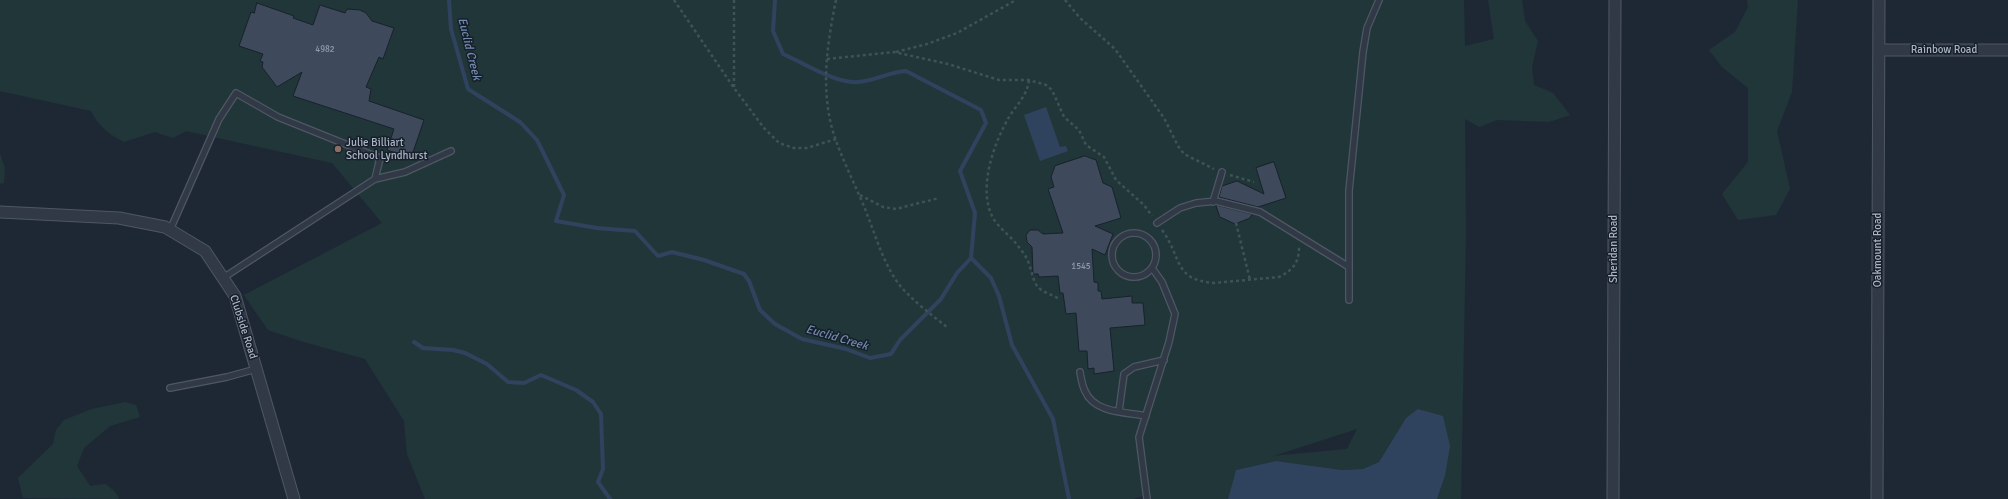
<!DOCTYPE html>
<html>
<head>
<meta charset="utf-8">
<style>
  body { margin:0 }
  canvas { display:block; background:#1e2835 }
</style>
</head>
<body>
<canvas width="2008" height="499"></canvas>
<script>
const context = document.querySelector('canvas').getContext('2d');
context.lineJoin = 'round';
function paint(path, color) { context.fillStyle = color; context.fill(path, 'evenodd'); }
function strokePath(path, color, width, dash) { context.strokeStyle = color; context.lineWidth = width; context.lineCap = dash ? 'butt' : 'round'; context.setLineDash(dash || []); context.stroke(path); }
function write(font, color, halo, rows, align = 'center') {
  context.font = font + ' Signika,sans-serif'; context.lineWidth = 3; context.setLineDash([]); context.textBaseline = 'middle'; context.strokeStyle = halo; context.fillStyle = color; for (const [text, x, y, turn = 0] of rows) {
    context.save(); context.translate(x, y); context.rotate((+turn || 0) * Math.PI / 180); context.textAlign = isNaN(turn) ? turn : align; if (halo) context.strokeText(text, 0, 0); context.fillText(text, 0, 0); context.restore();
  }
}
paint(new Path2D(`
  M0,0H1464L1465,46L1494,39L1488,0H1522L1525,21L1538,41L1532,67L1534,85L1553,93L1570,115L1549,122L1497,120L1479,127L1465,119L1466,232L1461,499H1437L1445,476L1406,418L1379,462L1363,469L1342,470L1276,461L1236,470L1228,499H1147L1146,495L1133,499H425L407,454L404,421L365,359L304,342L268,330L244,295L382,223L332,163L186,131L173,138L155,132L124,142C109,134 98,126 91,111L0,91ZM1357,429L1347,449L1272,456H1273Z
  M1747,0H1798L1792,92L1777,131L1790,189L1776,215L1738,220L1722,194L1748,162V88L1722,67L1709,50L1735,32L1748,7Z
  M0,154L5,168L4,183L0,184Z
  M125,402L136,405L140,417L110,426L84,448L77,466L90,486L106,484L116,493L119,499L23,498L18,478L53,444L56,430L64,420L92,409Z`), '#213638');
paint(new Path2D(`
  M1046,107L1060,147L1066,146L1068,151L1040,161L1024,115Z
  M1418,409L1443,416L1450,446L1445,476L1437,499H1228L1236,470L1276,461L1342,470L1363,469L1379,462L1406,418Z`), '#30435e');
strokePath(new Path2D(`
  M449,0L451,29L468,89L520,122L537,140L564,195L556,221L597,228L635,231L658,256L672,252L704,260L744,274L749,281L760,310L775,324L802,339L846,349L870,358L891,354L900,340L941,299L957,273L971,258L991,278L999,296L1012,345L1053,419L1069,499
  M775,0L773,31L783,54C804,63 836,84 858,82C875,81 888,72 906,71L981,110L986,123L960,171L975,213L971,258
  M414,342L423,348L453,350L465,353L487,364L508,382L524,383L541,375L576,390L593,402L601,414L603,469L598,482L610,499`), '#30435e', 4);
const building = new Path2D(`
  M257,3L294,16L293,18L313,25L320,5L345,13L347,9L360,10L366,13L372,21L394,28L383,59L379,57L366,87L371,89L369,101L424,120L411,158L387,150L394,129L293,96L302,72L277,87L262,67L263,62L260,61L263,54L239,46L251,12L254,13Z
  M1085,156L1096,160L1103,183L1112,187L1121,218L1095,226L1113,234L1105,255L1092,249L1094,282L1098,283V291H1101L1102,299L1132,296V303H1143L1145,325L1110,328L1114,371L1094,374V368L1088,369L1087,351H1079L1076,313L1066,314L1063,293H1060L1058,276L1039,277L1038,274H1033L1032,247L1027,242L1026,235L1030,230H1038L1043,234L1063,233L1048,189L1054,187L1051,177L1055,166Z
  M1274,162L1286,198L1258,207L1219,197L1222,186L1237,181L1264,194L1256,168Z
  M1216,205L1252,214L1250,218L1235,224L1220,217Z`);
paint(building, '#3e4a5b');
strokePath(building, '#19212c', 1);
const service = new Path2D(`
  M375,179L405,172L451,151
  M1213,202L1222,172
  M1157,223L1180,208L1196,203L1216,201L1260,212L1349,267
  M170,230L219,119L236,93L278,117L380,158L375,179L223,278
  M1112 255a22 22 0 1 1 44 0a22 22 0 1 1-44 0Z
  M1349,300V191L1363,52L1367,28L1379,0
  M1080,372C1081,378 1082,385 1085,391C1094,413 1125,412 1146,416
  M170,388L227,377L256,369
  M1119,411L1124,374L1134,367L1164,360
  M1147,499L1139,437L1169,342L1175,314L1162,282L1152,268`);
const minor = new Path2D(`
  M1879,50H2008
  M0,212L119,218L165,227L205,251L235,296L294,499
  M1613,499L1615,0
  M1877,499L1879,0`);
strokePath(service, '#4e5764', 8);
strokePath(minor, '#4e5764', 13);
strokePath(new Path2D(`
  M674,0L734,88L764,128L779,143L794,148H807L836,139
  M734,0V88
  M836,0C827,44 820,91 834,135C843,162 857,188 867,214C876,237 883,262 898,283C909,298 933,316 948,328
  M1065,0L1080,18L1115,49L1164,118L1178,146L1184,154L1214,169
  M896,52L927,44L957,33L1016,0
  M827,59L894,52L948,64L999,80H1029L1046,85L1052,90L1064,117L1079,130L1086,145L1104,157L1116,180L1144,205L1152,216
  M1029,80C1027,96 1017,104 1009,117C994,143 978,187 992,216C997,227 1011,236 1018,246C1023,252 1028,259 1030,267C1033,275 1033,283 1040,289C1045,293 1053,295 1059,299
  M1230,175L1254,182
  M860,195L883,207L896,209L939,198
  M1236,223L1250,280
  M1162,230C1182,257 1173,280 1214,283L1279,277C1293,270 1299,263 1299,247`), '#3f5356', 2.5, [3, 3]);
strokePath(service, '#313946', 5.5);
strokePath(minor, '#313946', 11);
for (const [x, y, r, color] of [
  [338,149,4,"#8d6e63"]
]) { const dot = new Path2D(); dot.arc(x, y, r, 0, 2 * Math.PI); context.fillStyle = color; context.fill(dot); strokePath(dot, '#171f2a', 1.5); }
write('9px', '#8f9aaa', null, [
  ["4982",325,50],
  ["1545",1081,267]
]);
write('11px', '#aab4c4', '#171f2a', [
  ["Rainbow Road",1944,50],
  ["Sheridan Road",1614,249,-90],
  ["Oakmount Road",1878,250,-90],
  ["Clubside Road",243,327,72]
]);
write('11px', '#aab4c4', '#171f2a', [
  ["Julie Billiart",346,143],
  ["School Lyndhurst",346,156]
], 'left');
write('italic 12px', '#718aae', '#171f2a', [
  ["Euclid Creek",469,49,76],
  ["Euclid Creek",837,338,16]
]);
</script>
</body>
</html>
